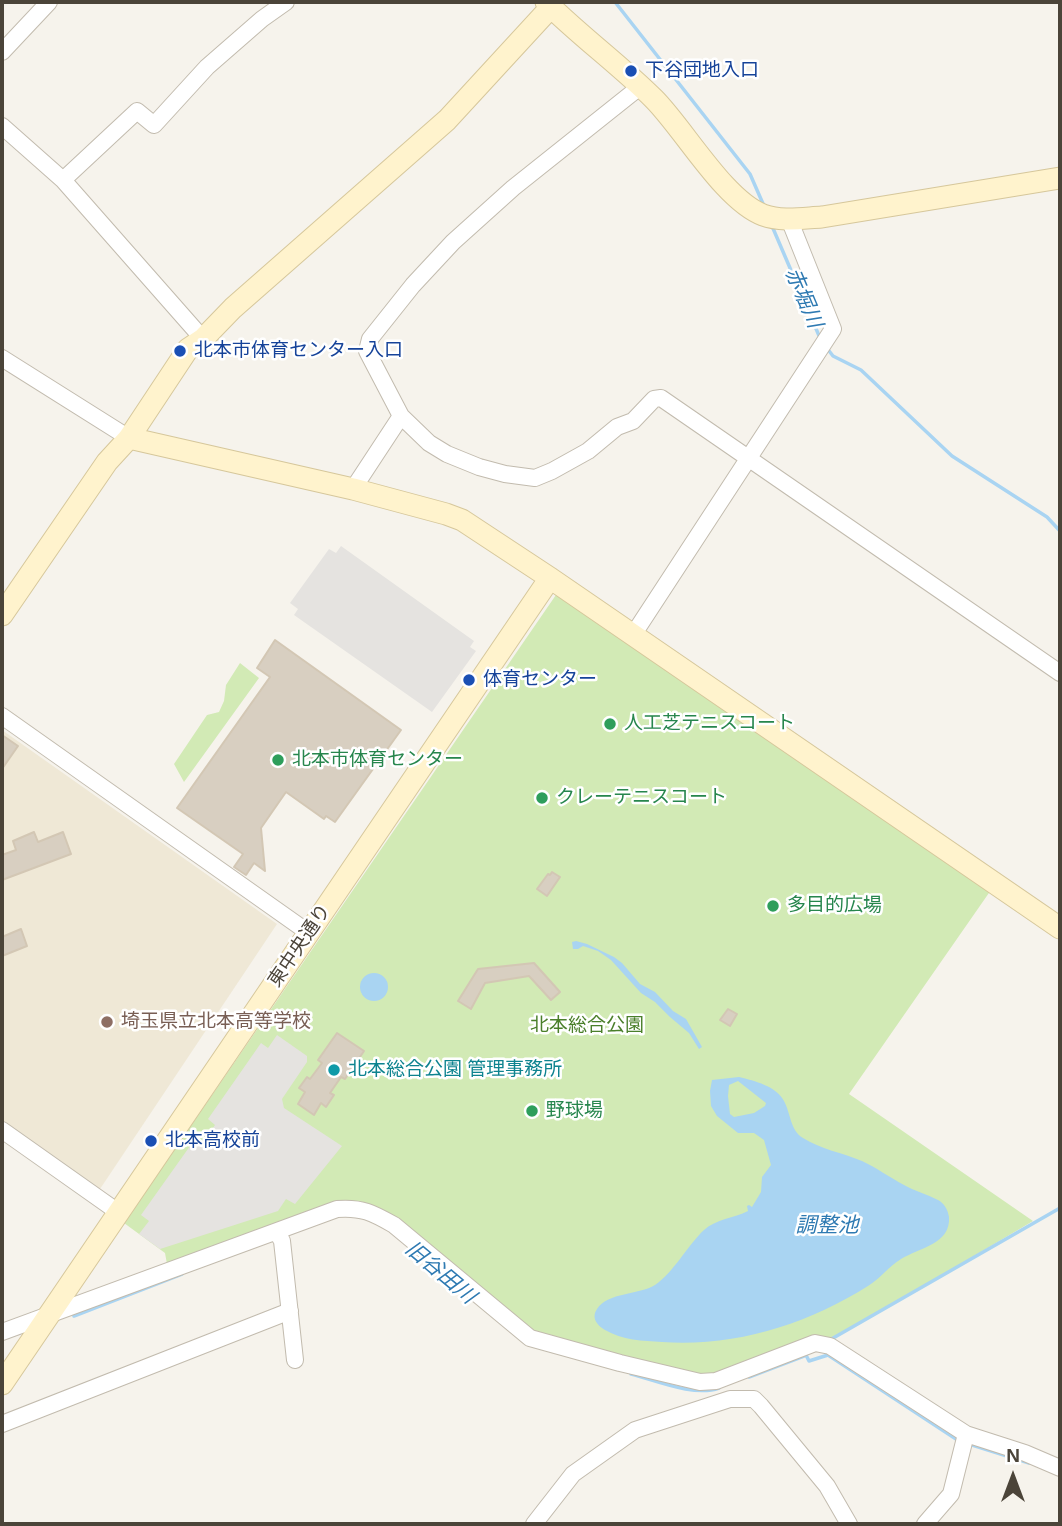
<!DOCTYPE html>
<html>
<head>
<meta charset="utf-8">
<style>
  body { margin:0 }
  #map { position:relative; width:1062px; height:1526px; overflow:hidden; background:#f6f3ec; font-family:Arial,sans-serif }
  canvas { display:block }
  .frame { position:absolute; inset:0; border:4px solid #4b4439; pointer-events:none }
  .north { position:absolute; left:978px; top:1442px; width:70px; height:70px; -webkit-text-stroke:5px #fff; paint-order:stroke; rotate:0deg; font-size:19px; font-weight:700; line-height:28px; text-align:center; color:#4b4439 }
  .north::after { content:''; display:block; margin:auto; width:24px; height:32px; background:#4b4439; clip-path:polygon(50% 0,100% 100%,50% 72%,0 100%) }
</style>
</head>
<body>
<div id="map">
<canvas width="1062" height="1526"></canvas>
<div class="frame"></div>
<div class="north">N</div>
</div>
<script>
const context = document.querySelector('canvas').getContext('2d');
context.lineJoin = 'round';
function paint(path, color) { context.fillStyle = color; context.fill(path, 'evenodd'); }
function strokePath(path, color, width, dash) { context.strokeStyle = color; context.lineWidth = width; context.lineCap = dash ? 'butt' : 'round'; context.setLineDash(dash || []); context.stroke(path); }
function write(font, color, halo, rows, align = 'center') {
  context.font = font + ' Arial,"Noto Sans JP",sans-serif'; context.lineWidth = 5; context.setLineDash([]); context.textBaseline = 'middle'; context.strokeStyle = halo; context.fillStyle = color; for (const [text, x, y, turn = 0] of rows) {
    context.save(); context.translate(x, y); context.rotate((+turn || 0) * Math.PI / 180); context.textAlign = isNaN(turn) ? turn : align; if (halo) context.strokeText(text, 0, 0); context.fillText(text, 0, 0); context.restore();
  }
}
paint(new Path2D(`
  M2,730L277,924L98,1192L2,1120Z`), '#efe8d6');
paint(new Path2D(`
  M558,592L991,890L849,1094L1033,1221L942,1275L834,1337H821L711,1377L533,1334L399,1220L382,1209L358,1204L167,1264L165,1253L124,1223Z
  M240,663L259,678L184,782L174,764L207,715L219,712L224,701L226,685Z`), '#d2eab5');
paint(new Path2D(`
  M341,546L474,641L470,647L476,651L432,712L294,615L298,609L290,603L329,549L336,553Z
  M277,1035L307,1056V1062L282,1099L284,1108L342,1146L295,1204L286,1199L278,1211L160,1249L139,1234L149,1221L141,1215L195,1139L202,1144L215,1125L208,1119L261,1043L268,1048Z`), '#e5e3e0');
paint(new Path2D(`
  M576,941L587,944L614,957L622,963L640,984L655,992L673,1011L686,1019L702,1047L699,1049L689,1033L670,1017L655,1002L641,993L611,960L598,951L583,946L578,949H573L572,942Z
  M360 987a14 14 0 1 1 28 0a14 14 0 1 1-28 0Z
  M739,1077C755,1081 776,1086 784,1101C791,1114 790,1130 803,1138C820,1149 843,1153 862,1161C877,1168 889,1177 904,1185C914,1191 927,1194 938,1200C944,1203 948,1210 949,1217C951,1244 919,1248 901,1259C889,1266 880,1279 868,1286C806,1325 735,1347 662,1342C643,1341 622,1340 605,1330C597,1325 591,1318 597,1309C608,1292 639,1295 655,1285C674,1272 687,1246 704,1230C716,1219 734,1218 748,1211L747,1206L749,1205L752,1207L761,1192L762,1177L771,1165L764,1140L754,1133H738L717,1116L711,1106L710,1091L712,1080ZM738,1081L766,1103L765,1106L754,1113L734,1117L730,1114L728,1096L729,1085Z`), '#a9d4f2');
strokePath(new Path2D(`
  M615,2L750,174L764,206
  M772,226L820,338
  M826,347L833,356L861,370L952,456L1047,517L1060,531
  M74,1316L182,1274
  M828,1341L1060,1208
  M806,1355L809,1361L828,1355L959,1441
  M631,1374C655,1380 694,1397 719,1388
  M749,1377L804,1356
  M969,1444L1029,1463`), '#a9d4f2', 3.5);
const building = new Path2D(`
  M275,640L401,730L335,822L326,816L324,819L286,792L261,828L265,871L254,863L246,875L234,867L243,854L177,808L270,677L257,668Z
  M2,735L18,746L2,769Z
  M34,832L38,842L63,832L71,854L2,880V855L16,850L13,841Z
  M552,872L560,877L547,896L537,889L548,874L550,875Z
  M21,929L27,946L2,956V937Z
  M534,963L560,992L551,1000L529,976L485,983L471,1009L458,1001L478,969Z
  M728,1009L737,1014L730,1026L720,1020Z
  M337,1033L364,1051L345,1079L341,1077L330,1093L334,1095L326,1107L321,1103L314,1115L298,1104L305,1092L299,1088L307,1077L310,1079L322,1063L318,1060Z`);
paint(building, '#d8cfc1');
strokePath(building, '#d3c7b4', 2);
const street = new Path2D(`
  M2,52L49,2
  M641,86L513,188L453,242L413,285L370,339L367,351L401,416L429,443L447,454L479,467L505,474L535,478L552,471L588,451L617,427L633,421L654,399L661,398L1060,673
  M2,126L63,180L203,339
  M63,180L137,111L154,125L207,67L262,19L286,2
  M2,358L129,438
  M353,489L401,416
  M633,635L833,329L789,219
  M2,716L309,933
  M2,1130L118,1212
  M277,1232L282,1241L295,1360
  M2,1332L337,1209C362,1207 373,1213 394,1225L530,1338L620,1363L700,1382L716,1381L815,1343L830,1346L966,1434L1025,1453L1060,1468
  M2,1424L290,1311
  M534,1524L573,1474L635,1430L730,1399H754L761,1406L827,1486L849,1524
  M925,1524L951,1494L966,1434`);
const secondary = new Path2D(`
  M546,2C580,36 620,65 654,99C684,129 724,200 763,215C782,222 803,218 822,217L1060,178
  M129,438L353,489L446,514L462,520L550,578L1060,928
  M2,615L107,462L129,438L188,349L203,339L233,308L447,120L551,7
  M2,1384L550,578`);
strokePath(street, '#c2bbae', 18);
strokePath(secondary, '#d6c79b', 23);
strokePath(street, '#fff', 16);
strokePath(secondary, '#fff3cd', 21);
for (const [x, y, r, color] of [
  [631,71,7,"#1a4fb4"],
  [180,351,7,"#1a4fb4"],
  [469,680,7,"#1a4fb4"],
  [610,724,7,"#2e9e5b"],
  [278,760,7,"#2e9e5b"],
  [542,798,7,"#2e9e5b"],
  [773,906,7,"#2e9e5b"],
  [107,1022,7,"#8d6e63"],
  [334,1070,7,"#0f9aa8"],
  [532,1111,7,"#2e9e5b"],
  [151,1141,7,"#1a4fb4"]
]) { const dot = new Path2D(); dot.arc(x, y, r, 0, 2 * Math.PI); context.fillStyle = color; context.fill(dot); strokePath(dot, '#fff', 2.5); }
write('19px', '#164399', '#fff', [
  ["下谷団地入口",645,71],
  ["北本市体育センター入口",194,351],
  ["体育センター",483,680],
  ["北本高校前",165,1141]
], 'left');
write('19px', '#27864d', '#fff', [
  ["人工芝テニスコート",624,724],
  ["北本市体育センター",292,760],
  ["クレーテニスコート",556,798],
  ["多目的広場",787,906],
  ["野球場",546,1111]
], 'left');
write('19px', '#4b4439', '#fff', [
  ["東中央通り",300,946,-56]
]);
write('19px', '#785e54', '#fff', [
  ["埼玉県立北本高等学校",121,1022]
], 'left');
write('19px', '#4a7f2a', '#fff', [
  ["北本総合公園",587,1026]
]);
write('19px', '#0d838f', '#fff', [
  ["北本総合公園 管理事務所",348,1070]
], 'left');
write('italic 21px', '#2e7ab2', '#fff', [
  ["赤堀川",803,298,67],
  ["調整池",827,1226],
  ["旧谷田川",440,1273,40]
]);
</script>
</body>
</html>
